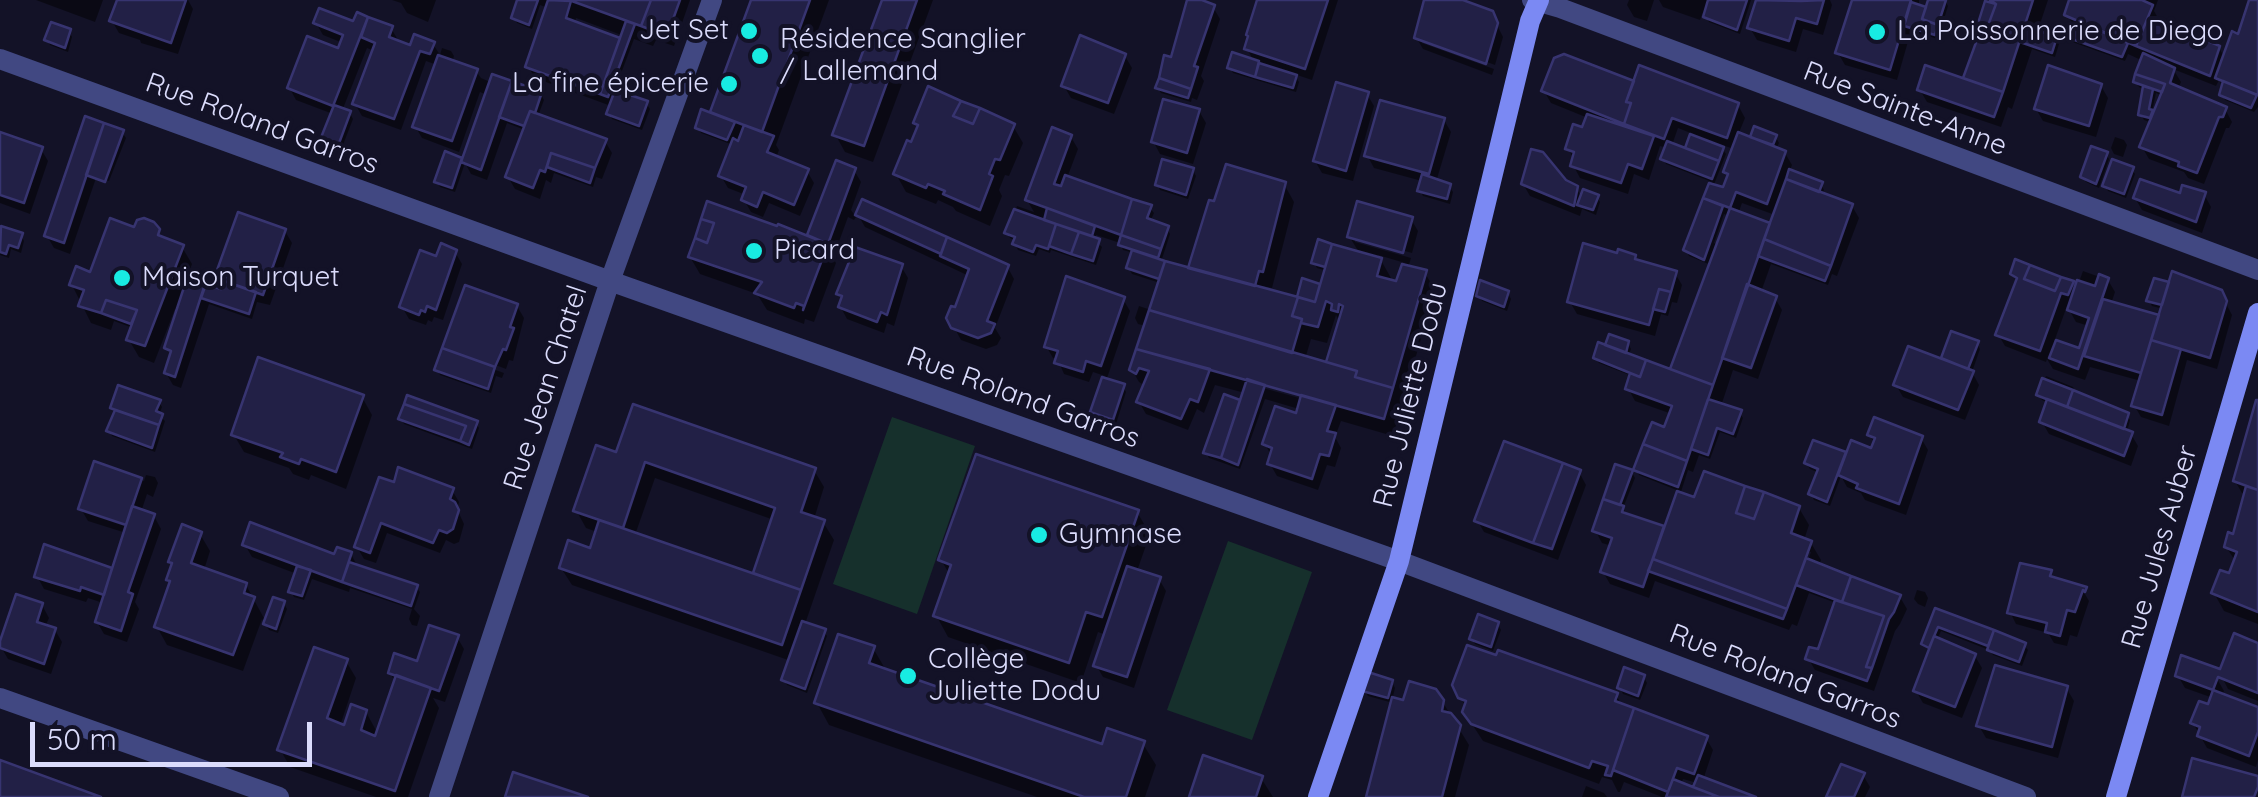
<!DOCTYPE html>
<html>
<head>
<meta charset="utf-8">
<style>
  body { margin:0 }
  #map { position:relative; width:2258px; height:797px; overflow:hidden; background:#131227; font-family:Quicksand,sans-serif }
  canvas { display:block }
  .scale { position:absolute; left:30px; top:722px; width:282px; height:45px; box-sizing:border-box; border:5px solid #dbdcfc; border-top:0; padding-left:12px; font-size:30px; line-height:35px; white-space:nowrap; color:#dbdcfc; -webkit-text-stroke:8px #131227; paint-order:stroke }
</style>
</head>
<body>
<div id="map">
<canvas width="2258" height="797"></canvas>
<div class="scale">50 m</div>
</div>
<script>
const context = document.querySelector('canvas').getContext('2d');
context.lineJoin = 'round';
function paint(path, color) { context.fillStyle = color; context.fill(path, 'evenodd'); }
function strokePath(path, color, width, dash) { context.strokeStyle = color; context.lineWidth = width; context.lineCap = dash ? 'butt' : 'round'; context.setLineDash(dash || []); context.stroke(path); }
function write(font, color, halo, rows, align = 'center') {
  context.font = font + ' Quicksand,sans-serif'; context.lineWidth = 8; context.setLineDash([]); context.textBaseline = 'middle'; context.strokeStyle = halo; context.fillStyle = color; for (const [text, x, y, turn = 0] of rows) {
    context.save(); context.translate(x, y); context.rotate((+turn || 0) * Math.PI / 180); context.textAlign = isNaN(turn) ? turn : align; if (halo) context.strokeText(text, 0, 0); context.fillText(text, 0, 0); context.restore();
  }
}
paint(new Path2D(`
  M892,417L975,446L917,614L833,584Z
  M1228,541L1312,572L1252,740L1167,710Z`), '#16302c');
paint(new Path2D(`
  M36,0H103L95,22Z
  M119,0H188L193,9L178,54L141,43L140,40L119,33L112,21Z
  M392,0H436L428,22L407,13L401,3Z
  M520,0H690L674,46L656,40L653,46L634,39L614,92L646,103L650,109L642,130L612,119L609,114L611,106L535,78L528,66L548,8L540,5L532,29L517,23L514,18ZM576,18L624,36L618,40L574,24Z
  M753,0H829L776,145L779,150L776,158L807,171L814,183L800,216L769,203L763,217L751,212L744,200L746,195L728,188L721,176L733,145L701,133L697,127L716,117L713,112Z
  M884,0H933L873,162L845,152L835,134Z
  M1190,0L1213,7L1220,19L1201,76L1204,81L1197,100L1192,98L1191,102L1161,93L1158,88L1173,60Z
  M1260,0H1338L1312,80L1294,74L1299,82L1296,92L1233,73L1230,67L1255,63L1247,49Z
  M1427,0H1455L1491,13L1503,37L1495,65L1422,38V43L1494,69L1492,75L1423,49L1416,37Z
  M1629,0H1654L1647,21L1634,17L1627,5Z
  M1659,0H1751L1740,34L1709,22L1703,12L1700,20L1663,7Z
  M1758,0H1789L1802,5L1804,0H1830L1832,5L1823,35L1803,29L1796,52L1757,40L1750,28Z
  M1854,0H1919V7L1928,10L1931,0H1945L1948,6L1938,39L1911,31L1897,80L1845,65L1838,53Z
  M1993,0H2048L2037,33L2055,39L2059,44L2055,57L2032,49L2012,109L2008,107L2001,127L1927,102L1920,90L1965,81L1979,40L1976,36L1995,6Z
  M2072,0H2158L2154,11L2162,25L2219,48L2225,58L2240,37L2252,0H2258V107L2254,112L2225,100L2222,94L2224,89L2219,80L2216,86L2173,69L2181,82L2178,89L2225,109L2232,122L2229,128H2226L2204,184L2188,178L2184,172L2149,159L2142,147L2152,123L2144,120L2140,114L2145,90L2139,87L2136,82L2143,61L2128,54L2125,61L2064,39L2061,33L2076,31L2067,14ZM2156,93L2163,96L2152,122L2150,121Z
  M358,16L391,28L398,40L412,48L433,44L440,55L442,48L451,51L454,56L452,62L476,71L481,78L488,81L490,86L541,94L544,100L538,116L605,141L612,153L602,179L596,177L593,187L554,173L551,183L546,180L540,199L515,189L508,177L525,130L507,123L487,180L471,174L465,163L455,192L440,187L437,181L460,160L463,165L487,95L480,92L459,152L422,138L415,126L437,65L426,61L401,130L362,116L355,104L374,51L367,48L342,111L350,113L353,119L341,150L326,145L323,140L333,114L296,100L289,87L339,51L343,43L323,35L316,23L355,24Z
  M69,31L72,37L68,52L50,45L47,40Z
  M1125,56L1132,68L1114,114L1071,98L1064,86Z
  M1635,84L1738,105L1745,118L1738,135L1756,142L1753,137H1776L1779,143L1776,149L1785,153L1792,165L1789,172L1821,184L1824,190L1822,195L1852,206L1859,218L1837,276L1832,274L1828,285L1771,264L1761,292L1775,298L1782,310L1758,379L1733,370L1721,406L1740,413L1743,418L1736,438L1720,432L1710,459L1699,455L1693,472L1688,470L1680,495L1696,500L1799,508L1809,525L1804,540L1811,543L1821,560L1819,566L1900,597L1907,609L1900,624L1895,631L1874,691L1815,670L1808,658L1819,652L1836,603L1809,593L1797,626L1792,624L1789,630L1655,581L1649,598L1610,584L1603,572L1612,546L1602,543L1595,530L1632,472L1635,478L1623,508L1628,517L1662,528L1665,532L1679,491L1639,475L1636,470L1666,430L1672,414L1635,401L1628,388L1632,376L1599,363L1595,358L1628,343L1631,349L1628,357L1676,374L1711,265L1689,256L1686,250L1712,182L1666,164L1663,159L1667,148L1660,146L1649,180L1634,174L1628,194L1580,178L1573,165L1574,160L1568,148L1584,130L1588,118L1551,103L1544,91ZM1678,128L1693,134L1686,151L1672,145ZM1719,144L1734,149L1725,172L1729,178L1724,190L1713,187L1726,154ZM1742,203L1775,215L1771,226L1738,214ZM1724,214L1729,216L1719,245L1714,243ZM1806,552H1811L1804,571L1799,569Z
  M2101,86L2108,98L2096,137L2043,121L2036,109Z
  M1367,94L1374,106L1353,181L1322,173L1315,161Z
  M1199,111L1206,123L1193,164L1160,154L1153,141Z
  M86,119L122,132L126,138L109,181L95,176V181L108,186L95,181L70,254L54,248L47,236Z
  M1444,120L1451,132L1436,182L1449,186L1453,192L1450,204L1423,196L1420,190L1422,181L1374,168L1367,155Z
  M916,122L1013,126L1023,143L1009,176L1005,175L999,190L1002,196L990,226L956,211L953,207L938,200L936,204L906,192L896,174L919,129Z
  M0,135L41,149L48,161L30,214L0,203Z
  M1071,137L1078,149L1067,178L1150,208L1154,213L1150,222L1167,228L1170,234L1161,262L1190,271L1284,184L1294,202L1272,288L1262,286L1261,290L1302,301L1304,281L1322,287L1327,271L1317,268L1314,262L1319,242L1360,254L1349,236L1411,219L1418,231L1412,253L1355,237V242L1411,258L1408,268L1425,273L1435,290L1393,436L1341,421L1335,437L1341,448L1335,467L1327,465L1318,490L1277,476L1270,464L1272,457L1265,444L1297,417L1299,409L1265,399L1240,469L1209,458L1206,452L1226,397L1242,403L1245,393L1215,385L1204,413L1197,409L1188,430L1146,414L1139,402L1145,386L1139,382L1132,370L1146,326L1138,324L1135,318L1139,306L1148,309L1150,313L1160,283L1132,274L1129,268L1134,253L1123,250L1120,243L1096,235L1095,240L1102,247L1096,265L1051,250L1050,253L1039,249L1036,256L1018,250L1015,244L1016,241L1010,238L1007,233L1017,206L1034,212L1027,200ZM1378,255L1405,263L1398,284L1390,282L1391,278ZM1336,315L1341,324L1328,365L1305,359L1311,339L1327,343ZM1263,382L1303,394V399L1263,388Z
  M2115,137L2124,140L2127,145L2123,157L2114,154L2111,148Z
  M2106,154L2109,159L2099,188L2086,182L2083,177Z
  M2132,169L2135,174L2126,198L2108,191L2105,186Z
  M854,170L861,182L851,210L856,217L854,220L848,217L833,258L836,263L814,322L805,319L804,324L767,310L757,294L700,274L690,257L813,241L810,235Z
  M1193,170L1196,176L1188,199L1160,190L1157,184Z
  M1564,182L1576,188L1582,198L1597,197L1600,202L1596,215L1582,209L1580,216L1530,196L1523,184Z
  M2204,194L2211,207L2202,233L2142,210L2135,198Z
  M858,215L1007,266L1014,279L995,328L1001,338L997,345L986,349L961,340L949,318L956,310L969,276L865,227Z
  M3,229L21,235L24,241L21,253L11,249L9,258L0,255Z
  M136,230L158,231L163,239L182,247L192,264L187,278L223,292L225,284L219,273L285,231L292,243L270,305L257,302L252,319L209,304L181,388L173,385L166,373L172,356L167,348L179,310L175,309L154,363L139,357L129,340L133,328L114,321L111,330L91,323L72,285L91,275Z
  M455,252L462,264L443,320L434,317L432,322L428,320L426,325L409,319L402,307L438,259Z
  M1634,257L1637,262L1675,273L1682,285L1677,303L1672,302L1668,316L1661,314L1655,336L1577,314L1570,302Z
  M901,266L908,278L894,326L887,323L884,333L847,319L840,306L843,301L839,294Z
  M2083,271L2108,280L2115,292L2111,304L2160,318L2163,309L2152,306L2149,301L2220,292L2232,315L2217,369L2187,360L2169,426L2141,417L2134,405L2141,381L2090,367L2085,380L2079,378L2053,369L2047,359L2046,362L2005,346L1998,334L2018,283L2012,274L2072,283L2076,290ZM2067,306L2076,322L2089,326L2080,351L2054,342Z
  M466,288L517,306L524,318L513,361L509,360L506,369L451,348V354L504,373L502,378L496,376L491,393L440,375L437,370Z
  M1508,293L1511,299L1507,311L1482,301L1478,295Z
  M1123,299L1130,311L1106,381L1123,386L1126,392L1116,424L1095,417L1092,412L1105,376L1093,372L1089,382L1064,374L1058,360L1053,358L1046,346Z
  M1977,343L1980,349L1972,372L1979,385L1965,420L1903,397L1896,385L1947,364L1944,358Z
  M2046,376L2073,387L2076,393L2127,415L2130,420L2127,432L2131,434L2138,446L2131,466L2049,434L2042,422L2048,403L2042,400L2038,395Z
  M362,397L372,415L346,489L311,475L309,480L293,474L289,468L244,452L234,435Z
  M159,402L162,407L159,415L165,421L155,452L112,436L109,430L116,413L113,408Z
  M2258,403V624L2224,611L2214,593L2231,576L2236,562L2226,547L2235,537L2246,495L2242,493L2235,481Z
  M401,419L476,423L479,428L472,449L404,424Z
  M1869,434L1921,438L1928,450L1906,515L1865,500L1861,493L1847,487L1841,476L1830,506L1814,500L1811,494L1819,473L1810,469L1806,463L1844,454L1847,458L1872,451L1875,444Z
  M618,455L814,470L824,487L814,519L823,522L834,540L805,624L824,631L827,636L807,693L787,685L784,680L791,661L572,585L561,568L591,551L597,532L586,528L576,510ZM655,478L774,520L754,576L635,535Z
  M96,465L144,481L146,475L155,477L158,483L153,497L147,494L141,512L154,516L161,529L135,602L139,609L127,642L104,634L97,622L103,603L88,598L86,602L44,589L37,576L46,547L114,571L126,533L88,521L81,509Z
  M1579,472L1586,485L1558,560L1484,532L1477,520Z
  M395,485L452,490L459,502L457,509L464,524L459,542L454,544L446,540L440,553L387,533L376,563L364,559L357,547Z
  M1137,512L1150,534L1137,571L1159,579L1166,591L1134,688L1103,677L1096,665L1106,635L1098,632L1081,683L948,637L936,615L950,575L941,560Z
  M200,534L210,551L204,570L246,585L266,622L284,603L287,609L278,633L269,630L262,619L243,671L167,645L157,627L172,584L169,580L174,566L171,562Z
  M245,545L336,557L351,554L358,567L416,587L420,592L414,609L420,616L417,626L412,625L409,619L412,609L350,588L349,592L312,579L304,600L294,597L291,591L297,574L252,557Z
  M2050,572L2055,580L2082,589L2089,601L2077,637L2070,635L2067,646L2054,643L2048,633L2016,624L2010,612Z
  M1917,590L1925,592L1928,598L1925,607L1918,604L1914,599Z
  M42,605L49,618L45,627L55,630L62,642L51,674L8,659L1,647Z
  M1936,611L2024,645L2028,650L2022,666L1993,655L1989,650L1941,631L1937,640L1975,656L1982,668L1962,718L1923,703L1916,691L1931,651L1924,644Z
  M1498,624L1501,630L1493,651L1475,644L1472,639Z
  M457,637L464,649L445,702L433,698L439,708L408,797H376L290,767L280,749L346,661L356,678L340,726L345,728L366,712L378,734L396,683L390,673L419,665Z
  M2258,645V701L2228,689L2222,677H2216L2224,691L2222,696L2258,710V760L2256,767L2207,748L2193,723L2210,707L2213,698L2185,688L2178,676L2222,672Z
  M873,648L887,672L1103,747L1143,744L1156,765L1145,797H1037L829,725L817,703Z
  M1644,677L1647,683L1640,700L1623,694L1620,688Z
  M1392,682L1395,688L1392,700L1405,703L1442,701L1469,745L1455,797H1368L1393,703L1368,696L1364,690Z
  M2067,689L2074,701L2058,758L1986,738L1979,726Z
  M1616,695L1623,707L1706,738L1713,750L1703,780L1749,797H1662L1624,782L1620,792H1618L1612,780L1602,777L1599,784L1483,741L1464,712L1466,707L1460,697ZM1683,779L1697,783L1695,790L1681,785Z
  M1863,775L1870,787L1865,797H1829Z
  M1261,778L1273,797H1192Z
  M1586,786L1604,793L1607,797H1582Z`), '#0007');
const building = new Path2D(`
  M117,0H186L171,43L109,21Z
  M517,0H538L529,25L511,18Z
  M548,0L571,1L566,18L620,38L600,94L525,67Z
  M569,0H651L641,26Z
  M651,0H680L667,36L641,26Z
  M751,0H810L762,132L710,112Z
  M882,0H917L864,146L832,135Z
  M1187,0H1202L1215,5L1194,66L1198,67L1191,89L1159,78L1164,55L1171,57Z
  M1257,0H1328L1305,69L1244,49L1248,36L1246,35Z
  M1424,0H1463L1493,11L1498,23L1486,64L1414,38Z
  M1708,0H1747L1737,30L1703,17Z
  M1756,0L1801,1L1824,0L1817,24L1796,18L1789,41L1747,28Z
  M1852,0H1911L1890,70L1835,53Z
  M1928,0H1946L1938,25L1922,19Z
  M1990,0H2033L2003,92L1963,78L1978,37L1983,39L1996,4Z
  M2069,0H2142L2153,5L2136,46L2064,15Z
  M2249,0H2258V95L2215,78L2232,31L2238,34Z
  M1985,1L1996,4L1983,39L1974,36Z
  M1911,2L1926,7L1922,19L1938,25L1935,35L1904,26Z
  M319,8L353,21L357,12L368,17L333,106L287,88L307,36L338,48L343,35L313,23Z
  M368,17L393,26L389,37L410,45L414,34L435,42L430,54L420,51L394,119L352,104L375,43L361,37Z
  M2148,17L2220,46L2210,76L2136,46Z
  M626,21L635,24L608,97L600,94Z
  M51,22L71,29L65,48L44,40Z
  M2080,22L2128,43L2122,57L2058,34L2062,24L2077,29Z
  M2024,26L2057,37L2052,53L2020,42Z
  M1080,35L1126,54L1108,103L1061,86Z
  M1232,52L1259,61L1255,77L1227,68Z
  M2143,53L2175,68L2170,83L2227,107L2223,117H2219L2197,173L2178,166L2179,162L2139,147L2165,84L2135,74Z
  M1564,54L1634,81L1626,102L1631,103L1624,124L1541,91L1554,58Z
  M438,55L478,69L452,141L412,127Z
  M1259,63L1297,75L1293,88L1255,77Z
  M1639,65L1739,103L1727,138L1672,118L1664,139L1624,124L1631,103L1626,102Z
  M1925,65L2003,92L1994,117L1917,90Z
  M2048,65L2102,84L2089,126L2034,109Z
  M492,74L512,81L481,170L461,162Z
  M2135,74L2165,84L2162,92L2133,82Z
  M1159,78L1191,89L1188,98L1155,88Z
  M512,81L542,92L535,113L530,111L524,126L499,117Z
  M2223,81L2257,95L2251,108L2219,95Z
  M1336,82L1369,92L1346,171L1313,161Z
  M928,86L961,101L953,116L973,124L980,108L1015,124L1000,160L995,159L989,174L993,176L980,210L943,194L945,191L928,184L926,188L893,174L907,140L911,142L918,125L913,123Z
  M2143,86L2153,89L2149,109L2153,110L2150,118L2138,115Z
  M615,90L648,101L639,126L606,114Z
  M1163,99L1200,109L1187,153L1151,142Z
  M1380,100L1445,118L1429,174L1364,156Z
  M961,101L980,108L973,124L953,116Z
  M334,105L351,111L338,146L320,140Z
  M701,109L735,122L727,140L695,128Z
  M530,111L607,139L595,168L551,153L545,172L540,170L533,188L505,177Z
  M1587,114L1654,136L1642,169L1628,164L1621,183L1570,166L1574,152L1565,149L1573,124L1582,127Z
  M85,116L104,123L64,243L44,236Z
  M104,123L124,130L105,182L86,175Z
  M744,125L774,136L767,152L809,169L794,205L763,192L757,207L741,200L746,187L718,176L733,138L738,141Z
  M1754,126L1777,135L1773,145L1750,137Z
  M1052,127L1072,135L1054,184L1061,186L1065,175L1132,199L1121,235L1025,200Z
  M0,132L43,147L24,203L0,195Z
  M1738,132L1786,151L1767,204L1736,192L1730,208L1703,198L1709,183L1723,187L1728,174L1723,172Z
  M1690,134L1724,147L1719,161L1685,148Z
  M1667,141L1719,161L1712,179L1660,159Z
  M2091,146L2108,152L2096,184L2080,177Z
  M1531,149L1543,152L1566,180L1578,186L1574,206L1521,184Z
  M445,151L462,158L452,188L434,182Z
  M551,153L595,168L590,183L547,167Z
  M1162,159L1194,168L1186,195L1155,185Z
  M2112,159L2134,167L2124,194L2102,186Z
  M836,160L856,168L828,244L807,235Z
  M1226,164L1286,182L1263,272L1259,271L1255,286L1188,268L1209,200L1214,201Z
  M1789,169L1823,182L1819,192L1786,179Z
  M1422,174L1451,184L1447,199L1417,191Z
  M1786,179L1853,204L1831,266L1764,239Z
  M2140,179L2180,193L2182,185L2206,192L2196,222L2133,198Z
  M1583,189L1599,195L1593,210L1577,205Z
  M1703,198L1723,206L1704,260L1683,250Z
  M862,199L947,237L941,254L855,215Z
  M1132,199L1152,205L1147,218L1169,226L1161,249L1121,235Z
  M707,201L777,226L778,224L828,244L803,310L804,306L796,303L794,308L754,293L762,282L688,257L695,238L707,243L714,223L701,219Z
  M1357,201L1413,217L1403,253L1347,237Z
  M1047,208L1095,226L1092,236L1044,220Z
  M1730,208L1770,223L1713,385L1670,369Z
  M1014,209L1056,224L1048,249L1036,245L1033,252L1012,244L1015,237L1004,233Z
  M238,212L286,229L263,295L224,281L226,276L216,273Z
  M110,218L134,227L137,220L144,218L154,222L160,229L158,235L184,245L145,346L126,340L137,310L106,300L101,313L78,306L84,290L69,285L76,266L90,272Z
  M701,219L714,223L707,243L695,238Z
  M1056,224L1079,232L1071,254L1049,246Z
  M1,226L23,233L18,248L9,245L6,254L0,252Z
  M1079,232L1100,239L1093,261L1071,254Z
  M1121,235L1161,249L1158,258L1118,245Z
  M947,237L1009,265L987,321L995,324L991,333L978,338L951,328L946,318L951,306L955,307L969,269L940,256Z
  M1318,239L1332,244L1325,267L1311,263Z
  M1764,239L1831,266L1825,281L1758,256Z
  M441,243L457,250L436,310L427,306L425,312L421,310L419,315L399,307L420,250L436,256Z
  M1583,243L1617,253L1618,249L1636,255L1635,259L1677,271L1671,292L1659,289L1649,325L1567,302Z
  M1332,244L1382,258L1377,276L1396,281L1402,264L1427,270L1393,388L1355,377L1357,371L1326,362L1343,306L1339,304L1338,312L1331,310L1332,304L1326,301L1318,327L1301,323L1302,319L1292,316L1298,297L1315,302Z
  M855,247L903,264L887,315L881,312L877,322L838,307L842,296L836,294Z
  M1132,250L1165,261L1159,279L1126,268Z
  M2015,259L2030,265L2024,279L2055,291L2061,277L2074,281L2068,295L2061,293L2040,351L1995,335L2017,278L2010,274Z
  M1165,261L1298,297L1292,316L1302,319L1292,353L1149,310Z
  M2030,265L2061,277L2055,291L2024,279Z
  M2172,271L2222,290L2227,301L2210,358L2151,340Z
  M2099,274L2109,278L2078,369L2049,358L2056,340L2079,348L2089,318L2067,310L2077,280L2095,286Z
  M188,275L206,281L175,377L164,373L171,351L164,348Z
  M1066,276L1125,297L1101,366L1086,361L1083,372L1054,363L1058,351L1044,347Z
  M1302,278L1320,284L1315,302L1297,297Z
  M2154,278L2169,282L2162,305L2146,301Z
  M1480,280L1509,291L1504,307L1476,296Z
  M224,281L256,292L249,314L201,298L206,284L221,289Z
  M1747,284L1777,296L1751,368L1722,358Z
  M465,285L518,304L510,327L514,328L506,350L503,349L495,367L442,348Z
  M1659,289L1671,292L1665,312L1653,309Z
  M2103,299L2159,315L2141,373L2084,356Z
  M106,300L137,310L131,324L101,313Z
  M1149,310L1357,371L1355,377L1393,388L1384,419L1136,349Z
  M1951,331L1979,341L1968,369L1941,358Z
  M1609,334L1629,341L1626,353L1605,345Z
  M2151,340L2181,349L2162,415L2131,406Z
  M1598,342L1646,360L1640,377L1593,358Z
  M1908,346L1974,371L1958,410L1893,385Z
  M442,348L495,367L488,389L434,370Z
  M1136,349L1210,369L1198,402L1190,399L1181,419L1136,402L1149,371L1139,368L1136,374L1129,370Z
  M258,357L364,395L336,472L301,459L299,464L280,457L283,453L231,435Z
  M1646,360L1713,385L1687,461L1643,444L1652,422L1664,427L1672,406L1625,389L1630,373L1640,377Z
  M1102,377L1125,384L1113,420L1090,412Z
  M2042,378L2073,390L2067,407L2036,395Z
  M1247,379L1265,385L1238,465L1221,458Z
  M118,385L161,400L156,411L163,414L159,425L110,408Z
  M2073,390L2129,413L2124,429L2067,407Z
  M1224,394L1240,400L1221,458L1203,453Z
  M407,395L478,421L469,445L460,441L466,426L404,404Z
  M1301,395L1336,405L1327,431L1336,433L1329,456L1320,454L1312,479L1267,464L1272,448L1262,444L1275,406L1296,413Z
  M1708,399L1742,410L1733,434L1717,428L1708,455L1691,449Z
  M2047,399L2133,432L2124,456L2039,422Z
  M2256,400H2258V490L2233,481Z
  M404,404L466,426L460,441L398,419Z
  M633,404L816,468L801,512L825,520L801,590L753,573L775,508L645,462L623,528L573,511L596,445L616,452Z
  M115,410L159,425L152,448L106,431Z
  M1874,417L1923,436L1899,504L1856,488L1858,484L1838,475L1851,440L1871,448L1875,438L1867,435Z
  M1813,440L1846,452L1827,502L1808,494L1818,469L1804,463Z
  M1504,441L1563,463L1533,543L1474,521Z
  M1643,444L1687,461L1678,487L1633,470Z
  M976,454L1139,510L1102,617L1086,612L1069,663L933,616L951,565L938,560Z
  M94,461L142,478L126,525L78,509Z
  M1563,463L1581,470L1552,549L1533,543Z
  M1615,464L1633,470L1620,505L1603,499Z
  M398,467L454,488L450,499L455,502L459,510L453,529L447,533L439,530L433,543L381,523L370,553L354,547L379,477L394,482Z
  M1704,471L1745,486L1736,513L1754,519L1764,492L1800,506L1791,533L1812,541L1787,609L1653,559L1677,491L1694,497Z
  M1745,486L1764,492L1754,519L1736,513Z
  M2246,486L2258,490V612L2211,593L2220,570L2229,573L2237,552L2224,547L2228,532L2233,534Z
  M1603,499L1624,506L1622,512L1664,526L1643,587L1600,572L1612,538L1592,531Z
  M132,506L155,514L128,592L133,594L121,631L95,622Z
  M599,520L801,590L782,645L559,568L568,540L590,548Z
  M250,522L334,554L337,547L352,552L342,582L242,545Z
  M182,524L202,532L191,563L247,583L244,593L255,597L233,655L154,627L170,581L166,580L172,563L168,562Z
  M44,544L112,568L104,595L81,587L80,591L34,577Z
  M1806,558L1851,576L1842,602L1796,585Z
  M1653,559L1787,609L1783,619L1648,571Z
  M349,562L418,585L411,606L342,582Z
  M2020,563L2052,570L2050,576L2087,587L2085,592L2083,590L2075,612L2067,610L2060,636L2045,632L2047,623L2007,613Z
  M297,566L311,570L302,596L288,592Z
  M1127,566L1161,577L1127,677L1093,666Z
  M1851,576L1901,595L1894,612L1889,619L1872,668L1866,667L1884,616L1842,602Z
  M16,594L43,603L37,622L56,628L44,664L0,648V641Z
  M273,597L285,601L276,629L263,624Z
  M1835,600L1884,616L1866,667L1872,668L1867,681L1805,659L1809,647L1818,649Z
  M1935,608L1994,630L1988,646L1938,627L1929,648L1921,644Z
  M1478,614L1499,622L1491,647L1469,639Z
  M802,621L826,629L805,689L781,680Z
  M429,625L459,635L439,691L388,673L394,653L417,661Z
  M1994,630L2026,643L2019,662L1987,650Z
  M2234,633L2258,643V693L2218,677L2213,690L2175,676L2181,655L2220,669Z
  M838,634L875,646L869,663L1102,744L1107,728L1145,741L1126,797H1084L814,703Z
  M1934,636L1976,654L1955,707L1913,691Z
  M1467,645L1496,655L1498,650L1618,693L1615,701L1634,708L1611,776L1605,775L1608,766L1592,761L1589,768L1471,724L1462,712L1466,701L1458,698L1452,685Z
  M314,647L348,659L327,718L344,725L351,704L367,710L361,730L375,736L396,675L431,688L395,791L277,750Z
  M1995,665L2068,686L2052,747L1976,726Z
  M1624,667L1645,675L1638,696L1617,688Z
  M1368,672L1393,680L1388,698L1362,691Z
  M1409,681L1436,689L1444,700L1442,711L1451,713L1461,725L1442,797H1366L1392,697L1403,700Z
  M2213,690L2258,707V732L2249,756L2197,736L2200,727L2190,723L2199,701L2208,704Z
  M1634,708L1708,736L1694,774L1677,768L1668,792L1613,770Z
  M1203,755L1263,776L1256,797H1189Z
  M2192,758L2258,776V787L2254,797H2182Z
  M0,760L101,797H0Z
  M1841,764L1865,773L1854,797H1826Z
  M513,772L588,797H505Z
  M1698,775L1756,797H1719L1693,787Z
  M1673,779L1693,787L1719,797H1666Z`);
paint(building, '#222046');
strokePath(building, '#373470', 2.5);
strokePath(new Path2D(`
  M1532,0L1560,8L2258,270
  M0,59L610,281L1399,561L2026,797
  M0,698L279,797
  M439,797L610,281L712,0`), '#414882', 20);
strokePath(new Path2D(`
  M1318,797L1399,561L1530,21L1539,0
  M2116,797L2258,313`), '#7b89f3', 20);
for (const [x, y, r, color] of [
  [749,31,10,"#18ebe2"],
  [1877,32,10,"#18ebe2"],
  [760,56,10,"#18ebe2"],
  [729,84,10,"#18ebe2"],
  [754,251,10,"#18ebe2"],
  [122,278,10,"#18ebe2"],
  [1039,535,10,"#18ebe2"],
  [908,676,10,"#18ebe2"]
]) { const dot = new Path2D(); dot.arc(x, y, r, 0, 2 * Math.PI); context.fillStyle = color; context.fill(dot); strokePath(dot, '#131227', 4); }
write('28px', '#dbdcfc', '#131227', [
  ["Jet Set",729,31,"right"],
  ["La Poissonnerie de Diego",1897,32],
  ["Résidence Sanglier",780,40],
  ["/ Lallemand",780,72],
  ["La fine épicerie",709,84,"right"],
  ["Picard",774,251],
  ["Maison Turquet",142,278],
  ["Gymnase",1059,535],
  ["Collège",928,660],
  ["Juliette Dodu",928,692]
], 'left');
write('28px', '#dbdcfc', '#131227', [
  ["Rue Sainte-Anne",1905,109,21],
  ["Rue Roland Garros",262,124,20],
  ["Rue Jean Chatel",546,388,-72],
  ["Rue Juliette Dodu",1411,395,-76],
  ["Rue Roland Garros",1023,398,20],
  ["Rue Jules Auber",2160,547,-74],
  ["Rue Roland Garros",1785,677,21]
]);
</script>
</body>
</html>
